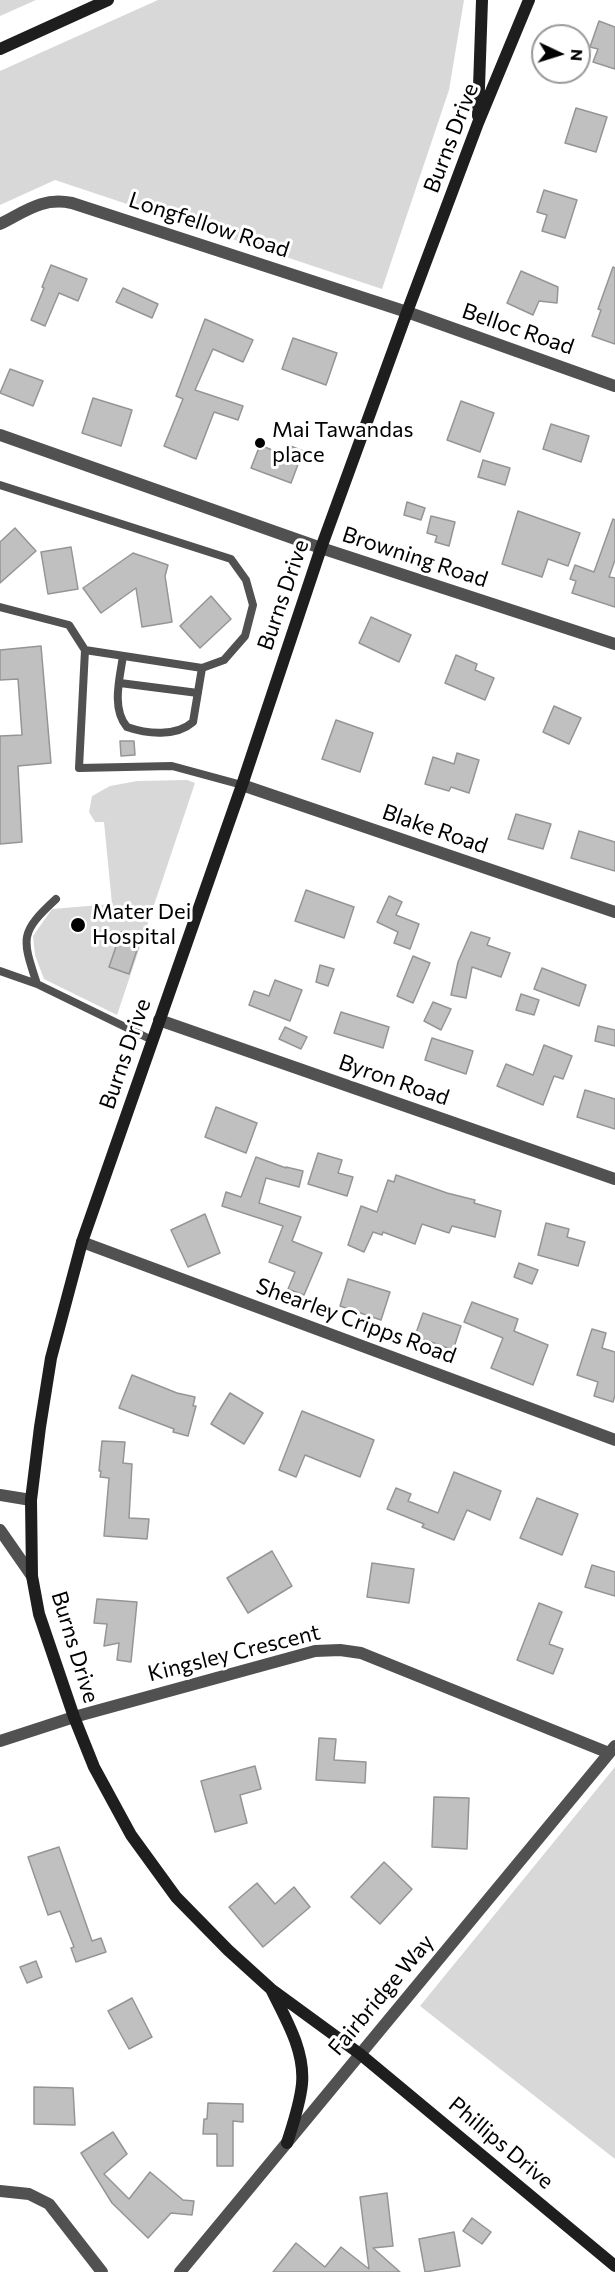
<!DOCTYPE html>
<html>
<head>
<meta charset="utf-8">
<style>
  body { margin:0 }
  #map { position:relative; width:615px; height:2272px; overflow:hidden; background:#fff; font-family:Commissioner,sans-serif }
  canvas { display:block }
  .north { position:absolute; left:531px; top:24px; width:60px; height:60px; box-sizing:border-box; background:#fff; border:2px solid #999; border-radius:50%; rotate:94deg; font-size:16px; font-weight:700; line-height:24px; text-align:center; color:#000 }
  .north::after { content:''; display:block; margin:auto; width:21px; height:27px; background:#000; clip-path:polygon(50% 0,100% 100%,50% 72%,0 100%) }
</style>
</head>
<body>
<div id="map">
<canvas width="615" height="2272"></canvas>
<div class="north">N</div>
</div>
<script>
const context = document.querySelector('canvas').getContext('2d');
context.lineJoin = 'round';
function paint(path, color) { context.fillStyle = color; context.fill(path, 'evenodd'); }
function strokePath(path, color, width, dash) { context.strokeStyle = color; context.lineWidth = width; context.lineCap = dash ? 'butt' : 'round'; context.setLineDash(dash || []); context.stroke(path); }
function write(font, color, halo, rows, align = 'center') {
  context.font = font + ' Commissioner,sans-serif'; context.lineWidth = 6; context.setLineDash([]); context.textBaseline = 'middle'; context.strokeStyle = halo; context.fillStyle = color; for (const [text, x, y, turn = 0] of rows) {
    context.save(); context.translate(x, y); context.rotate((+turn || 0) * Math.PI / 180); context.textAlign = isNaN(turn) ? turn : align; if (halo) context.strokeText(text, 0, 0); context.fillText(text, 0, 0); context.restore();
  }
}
paint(new Path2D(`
  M0,0H36L0,16Z
  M158,0H464L449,90L382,289L55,180L0,205V71Z
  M187,780L195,783L117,1015L44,979L35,955L33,936L52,909L112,904L104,822H95L89,812L92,796L110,786L137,781Z
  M615,1767V2159L420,2006Z`), '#d8d8d8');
const building = new Path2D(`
  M599,21L615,27V69L593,62L598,49L590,47Z
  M576,108L607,117L596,152L565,143Z
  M544,190L577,200L565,238L542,231L547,215L537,212Z
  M51,265L87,279L78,301L59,293L45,326L31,320L44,288L42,287Z
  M613,267L615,268V344L592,336L601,310L598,309Z
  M521,271L558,287L557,303L539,301L533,315L507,303Z
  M123,288L158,304L152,318L116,302Z
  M205,319L253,340L243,362L213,349L195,390L243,406L238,420L214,412L196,459L164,446L183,399L176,396Z
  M293,338L337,353L326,385L282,369Z
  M10,369L43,381L33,406L0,393Z
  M93,398L132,410L121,446L82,433Z
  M461,401L494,413L480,452L447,440Z
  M551,424L589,436L581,462L543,449Z
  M260,445L284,455L288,445L303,451L291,483L251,468Z
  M483,460L510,468L505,485L478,477Z
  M407,502L425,508L421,520L404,515Z
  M518,511L580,533L568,566L548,559L542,577L502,564Z
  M431,516L455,522L449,546L435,542L437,536L427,533Z
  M613,519L615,520V560L609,577L615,578V607L572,593L576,581L570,579L575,565L594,572Z
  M15,528L36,551L0,583V542Z
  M71,547L78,589L48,594L41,552Z
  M133,553L168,565L165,576L172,622L142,627L136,588L101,613L83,588Z
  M211,596L231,619L200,648L180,626Z
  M371,617L411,635L399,662L359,643Z
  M41,646L51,763L18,766L22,842L0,844V736L22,735L18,679L0,680V650Z
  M456,655L477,664L475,670L494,678L485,700L445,683Z
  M554,706L581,718L569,744L543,732Z
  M336,720L373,733L360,772L322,759Z
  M120,741H134L135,755L121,756Z
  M457,753L479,760L469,793L451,787L449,791L425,784L433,757L454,764Z
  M516,814L551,824L543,849L508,839Z
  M579,831L615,842V871L571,858Z
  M306,890L354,907L344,938L295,921Z
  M389,896L402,902L396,915L419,924L410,949L394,943L398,932L377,922Z
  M121,932L141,938L129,974L109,967Z
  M471,932L490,938L487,945L510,953L501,977L472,967L466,998L451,995L458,962Z
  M413,956L430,963L413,1003L397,996Z
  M320,965L334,969L328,986L316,982Z
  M542,968L586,985L579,1006L534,989Z
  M275,980L302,990L290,1021L249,1005L254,991L269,996Z
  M521,994L539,1000L534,1015L516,1010Z
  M433,1002L451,1009L441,1030L424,1021Z
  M341,1012L389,1027L383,1048L334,1033Z
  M598,1026L615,1030V1046L595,1041Z
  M285,1027L307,1037L301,1049L279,1039Z
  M432,1038L473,1051L466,1074L425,1060Z
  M544,1045L572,1056L563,1079L554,1076L543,1105L497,1086L506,1064L533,1075Z
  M585,1090L615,1099V1129L577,1117Z
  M216,1107L257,1123L246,1153L205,1137Z
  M318,1153L342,1160L338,1173L353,1177L347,1196L308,1184Z
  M256,1157L286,1168V1167L303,1171L299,1187L266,1178L259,1203L301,1217L292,1241L322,1253L304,1295L288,1289L295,1272L269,1262L283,1226L222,1206L226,1192L241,1197Z
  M396,1175L447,1193L475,1200L474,1203L501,1211L495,1237L452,1226L449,1233L422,1224L415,1244L383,1232L382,1235L373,1232L364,1252L348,1245L361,1206L377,1212L388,1180L394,1182Z
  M205,1214L220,1253L188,1267L171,1230Z
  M546,1223L569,1229L567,1237L585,1242L578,1266L538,1255Z
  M519,1263L538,1270L532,1284L514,1277Z
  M348,1279L390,1292L381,1320L340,1306Z
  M472,1302L518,1319L514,1331L548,1345L533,1385L491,1368L503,1338L464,1322Z
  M423,1313L461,1326L453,1350L415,1336Z
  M592,1329L606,1333L602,1348L615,1352V1395L613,1402L594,1396L598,1382L577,1375Z
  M132,1375L177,1393L195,1397L193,1406H196L188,1436L173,1432L174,1429L119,1408Z
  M230,1393L263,1413L244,1444L211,1424Z
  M302,1411L374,1440L360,1477L305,1455L296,1477L279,1470Z
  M102,1441L125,1442L123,1463L132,1464L129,1518L149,1519L147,1539L104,1536L109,1478L100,1477L101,1471H99Z
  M454,1472L501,1491L490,1520L467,1510L454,1540L422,1527L424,1524L387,1509L396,1488L411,1494L408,1501L438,1513Z
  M537,1498L578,1514L562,1555L520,1538Z
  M272,1551L292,1586L248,1613L227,1578Z
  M372,1563L414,1569L409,1603L367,1597Z
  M592,1565L615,1572V1596L585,1587Z
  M97,1599L137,1602L131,1662L117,1660L119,1643L104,1646L107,1624L94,1623Z
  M539,1603L562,1612L549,1644L563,1649L553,1674L517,1660Z
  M319,1738L336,1739L334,1760L366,1762L365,1783L316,1780Z
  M255,1766L261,1789L240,1795L247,1823L215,1832L201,1781Z
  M434,1797L469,1798L467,1849L432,1847Z
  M59,1847L92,1941L101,1938L106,1952L76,1962L71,1948L74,1947L60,1911L48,1915L28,1857Z
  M384,1862L412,1889L380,1924L351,1897Z
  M257,1883L275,1904L294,1887L310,1907L263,1947L229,1907Z
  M36,1961L42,1977L27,1983L20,1967Z
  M132,1998L152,2037L129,2049L108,2011Z
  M34,2087L73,2088L75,2125L34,2124Z
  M208,2103L243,2104V2122L233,2121V2166H217V2134H203L204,2119H207Z
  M113,2132L127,2154L104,2174L129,2199L150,2172L183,2200L194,2201L192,2215L171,2213L148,2238L112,2203L81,2153Z
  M387,2193L393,2246L373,2248L400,2272H273L296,2243L325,2267L341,2247L369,2269L360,2197Z
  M472,2218L491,2232L482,2244L463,2231Z
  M454,2232L460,2266L425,2272L419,2239Z`);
paint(building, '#c0c0c0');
strokePath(building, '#959595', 1.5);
strokePath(new Path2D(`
  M0,485L231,559L246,580L253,605L245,636L224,660L202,668L85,650
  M0,607L69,625L85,650L79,768L172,766L242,785
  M123,656C120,677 111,709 127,727C147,734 176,737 193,722L202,668
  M120,683L198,693
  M0,971L37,984L152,1040
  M37,984C22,938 19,933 56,899`), '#515151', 8);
strokePath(new Path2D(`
  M0,224C26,211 42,197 72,203L407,312L615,386
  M0,435L321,548L615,644
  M242,785L615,912
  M159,1020L615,1179
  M82,1242L615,1440
  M0,1495L31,1500
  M0,1530L32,1576
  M0,1741L74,1717L315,1651L340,1650L361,1653L609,1753
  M0,2191L29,2194L49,2204L102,2272
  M180,2272L615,1746`), '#515151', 12);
strokePath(new Path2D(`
  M529,0L478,123L407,312L321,548L242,785L82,1242L51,1358L40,1427L31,1500L32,1576L39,1614L74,1717L94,1767L131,1835L176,1897L228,1950L271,1989L360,2054L615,2266
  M0,49L108,0
  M478,116L482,0
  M272,1991C286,2019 305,2051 302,2084C300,2104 293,2124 287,2143`), '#1e1e1e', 12);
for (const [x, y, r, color] of [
  [260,443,6,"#000"],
  [78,925,8,"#000"]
]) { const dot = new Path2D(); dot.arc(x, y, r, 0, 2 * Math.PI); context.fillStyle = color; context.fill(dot); strokePath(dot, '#fff', 2); }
write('22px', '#000', '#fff', [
  ["Burns Drive",451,138,-69],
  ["Longfellow Road",209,225,18],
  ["Belloc Road",518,329,19],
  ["Browning Road",415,557,18],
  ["Burns Drive",283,595,-71],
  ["Blake Road",435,829,19],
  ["Burns Drive",125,1054,-71],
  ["Byron Road",394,1080,19],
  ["Shearley Cripps Road",356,1321,20],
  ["Burns Drive",75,1647,73],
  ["Kingsley Crescent",234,1653,-14],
  ["Fairbridge Way",381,1995,-50],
  ["Phillips Drive",501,2143,40]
]);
write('22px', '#000', '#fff', [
  ["Mai Tawandas",272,430],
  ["place",272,455],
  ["Mater Dei",92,912],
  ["Hospital",92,937]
], 'left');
</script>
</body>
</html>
